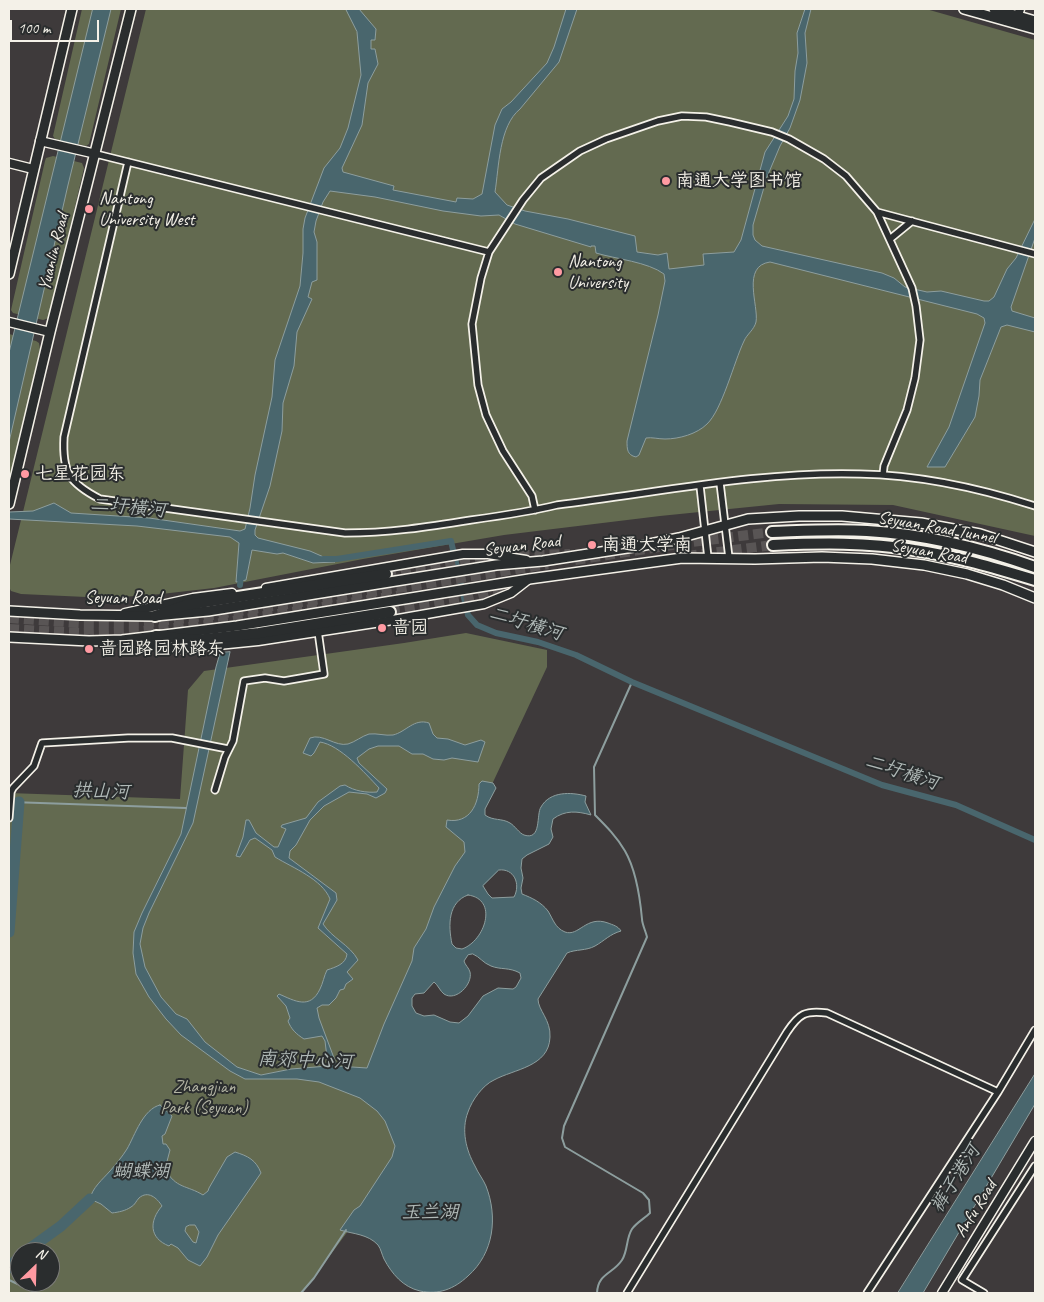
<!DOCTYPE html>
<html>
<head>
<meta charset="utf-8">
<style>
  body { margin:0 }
  #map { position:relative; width:1044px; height:1302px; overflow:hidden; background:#3e3a3b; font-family:Caveat,sans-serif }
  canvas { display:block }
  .frame { position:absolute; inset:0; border:10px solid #f4f1e8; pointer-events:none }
  .north { position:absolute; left:10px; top:1242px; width:50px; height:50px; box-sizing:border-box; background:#2a2d2e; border:1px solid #7b7b78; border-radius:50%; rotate:24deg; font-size:14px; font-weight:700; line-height:20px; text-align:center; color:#f4f1e8 }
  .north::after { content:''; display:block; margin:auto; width:18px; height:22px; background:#ff9aa2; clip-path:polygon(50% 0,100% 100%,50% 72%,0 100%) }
  .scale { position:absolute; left:10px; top:20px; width:89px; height:22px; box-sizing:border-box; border:2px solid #f4f1e8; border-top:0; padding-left:6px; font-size:15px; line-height:18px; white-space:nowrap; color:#f4f1e8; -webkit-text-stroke:4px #2a2d2e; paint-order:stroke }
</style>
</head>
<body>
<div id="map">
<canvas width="1044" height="1302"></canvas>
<div class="frame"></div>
<div class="north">N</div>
<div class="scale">100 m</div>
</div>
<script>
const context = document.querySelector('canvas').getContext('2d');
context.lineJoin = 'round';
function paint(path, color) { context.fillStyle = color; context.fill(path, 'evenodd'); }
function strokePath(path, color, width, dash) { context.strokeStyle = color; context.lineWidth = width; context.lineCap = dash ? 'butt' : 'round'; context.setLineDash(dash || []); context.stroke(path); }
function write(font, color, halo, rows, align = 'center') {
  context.font = font + ' Caveat,"LXGW WenKai TC",sans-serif'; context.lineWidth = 4; context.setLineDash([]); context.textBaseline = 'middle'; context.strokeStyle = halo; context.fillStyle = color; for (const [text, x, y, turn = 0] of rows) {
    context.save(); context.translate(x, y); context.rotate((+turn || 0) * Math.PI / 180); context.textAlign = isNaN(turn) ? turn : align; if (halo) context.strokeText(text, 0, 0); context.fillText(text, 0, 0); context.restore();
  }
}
paint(new Path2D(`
  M82,9H121L89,144L86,146L55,139L53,136Z
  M146,9H926L1035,40V536L893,505L779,504L660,516L504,535L363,559L214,588L161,594L108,598L21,594L11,591L9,587V569Z
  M53,156L82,163L84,168L49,318L43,320L13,313L11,310L45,161L46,158Z
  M9,334L36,341L39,343L40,349L9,484Z
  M466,633L547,650V667L479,812L460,880L389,1033L412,1145L302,1293H9V793L180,799L188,690L204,671L404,643ZM20,1252H50V1282H20Z`), '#636a50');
const water = new Path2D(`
  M93,9H111L68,185L9,442V353Z
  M346,9H359L376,29L375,40H371V49H375L378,64L368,83L362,125L342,168L343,172L394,186L393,190L456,202L457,198L473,199L482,194L495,125L502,109L511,102L547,63L554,47L566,9H577L559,62L520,109C499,126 499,167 495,192L507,205L525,211L568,219L635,236L637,252L658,255L667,253L669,269L704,265L703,254L734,252L741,240L765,152L788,116L794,99L795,71L798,53L797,33L805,9H811L805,33L807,63L800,100L790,128L780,146L767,177L753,225V235L755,240L762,246L882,273L894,278L905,287L927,292L941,291L984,301H989L994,297L1007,269L1016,258L1035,219V238L1011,307L1012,311L1035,318V332L1007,325L1001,327L980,380L979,396L975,417L945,467H927L949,427L985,323L984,318L977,314L770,262C741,266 759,306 756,322C754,330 747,334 744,341C734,362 722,410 707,424C697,434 679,439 665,439C658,439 652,437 646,438L639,455L636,457C627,455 627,449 627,441L658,315L665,281L664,274C648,262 616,259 596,253L595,246H591V247L515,224L499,215L481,216L443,211L375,197L330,191L323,202L316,221L314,232L317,242V280L312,282L308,297L312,299L297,332L294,366L283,403L282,431L270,486L255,530V535L258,538L310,551L335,562L313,563L283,553L277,554L252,550L246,580L236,582L239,543L230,537L137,526L9,519V512L33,511L54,503L71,513L149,518L240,531L245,529L250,508L255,475L272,397L275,360L300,286L303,253V229L305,218L324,168L340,148L348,128L361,75L357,32Z
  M230,652L193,823L149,913L143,928L140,944L145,967L161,997L176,1014L187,1019L205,1042L237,1067L261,1075L291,1069L328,1066L325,1041L322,1036L304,1039C296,1034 291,1029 288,1021L290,1018L286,1006L277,996L279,994C295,1001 310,1010 320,989C323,983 324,976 327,970C336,967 346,964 347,954L318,928L330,899C322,879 293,868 275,857L272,850L255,838L250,840L240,857L236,856L243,837L246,820H249L256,833L274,847H278L286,829L281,827L282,825L306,818L318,802L340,786L345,785C354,791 367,793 377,792L379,788C365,773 340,745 320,742L314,753L311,756L303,753L310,738C323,733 335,747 348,744C355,742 362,736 369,734C377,733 385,736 393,735C406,732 414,718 429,723L433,734L437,738L448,739L465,745L481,740L485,742L478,762L452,758L444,760L433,759L423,754H412L399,746H378L369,749L357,758L359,763L387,789L385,793L376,798L367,794L349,792L324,806L310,820L296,845L290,851L289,858L336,893L337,900L323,924C332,938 350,945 358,960L347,972L353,979L346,984L344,989L340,990L336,998L329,1005H322L317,1008L319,1018L337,1066L367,1068L384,1024L412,961L414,948L426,929L434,907L455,866L465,852L464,842L446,827L447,820C470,824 479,804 479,784L482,781L493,783L496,788L485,809V815C493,821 502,818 510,823C515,826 519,833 524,835C542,841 536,814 541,807C550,791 571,792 586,796L585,802L591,815C577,811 565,810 553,819L551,829L553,837L549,844L527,855L522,859L521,868L523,878L521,888L522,894C532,898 541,902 548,911C553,919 555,928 565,932C579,937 586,915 608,923C613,925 618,926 621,931C610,934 604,941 595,946C586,951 576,949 567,953L538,999C538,1010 551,1020 550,1037C549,1067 514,1069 494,1080C483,1085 472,1100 468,1112C461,1130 466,1150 475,1166C478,1173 483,1179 486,1186C498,1217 494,1253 468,1276C454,1289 439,1295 420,1291C403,1287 392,1274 384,1259C382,1255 381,1249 378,1245C368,1234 353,1234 340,1230L354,1210L360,1206L392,1157L395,1146L385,1121L377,1111L360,1098L319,1082L297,1079H245L230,1071L181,1035L166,1019L149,997L136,974L133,953L134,932L142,913L181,834L216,667L220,653ZM499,870C514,868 521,884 514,897L492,898L488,894L483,886ZM468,895C499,899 485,941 462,949L456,948L452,944C448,925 448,902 468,895ZM473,954C480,957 483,963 491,966C501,970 509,967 520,973L521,978L516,987L513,989L498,988L483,996L468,1016L459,1023L450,1022L434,1015L424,1016L416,1013L412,1006V998L415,994L424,993L434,982C438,985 440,991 444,994C456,1002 473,984 470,972C469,968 465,965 464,961L468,955Z
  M1035,1074V1104L923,1293H898Z
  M160,1105L172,1116L165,1134L162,1136L163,1144H166L170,1150L165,1169C176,1189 187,1185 203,1195L208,1191L209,1188L227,1157L235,1152C248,1156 256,1160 261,1173L218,1235L207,1257L200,1266L188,1260L178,1248L171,1244L169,1246C149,1238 149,1221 162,1206C157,1198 148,1190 139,1198C136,1201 135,1205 131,1207C125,1211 119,1212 112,1213L101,1204L90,1199C92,1188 103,1179 110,1171C116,1164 122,1157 127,1149C135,1135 143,1109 160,1105ZM190,1225H195L199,1232L196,1243L193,1242L185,1231L186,1227Z`);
paint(water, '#49666d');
strokePath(water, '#8d9e9e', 1);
strokePath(new Path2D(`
  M11,802L186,808
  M9,1280L37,1293
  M301,1293L314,1278L346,1230
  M597,1293C598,1273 613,1274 622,1260C628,1251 626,1238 632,1229C636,1223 645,1218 650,1213L649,1200L643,1193L565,1147L562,1138L564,1126L647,937C646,932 642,924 642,919C640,897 636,870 625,851C617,837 606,826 595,815L594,767L632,682`), '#8d9e9e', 2);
strokePath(new Path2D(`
  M323,559H337L451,541L468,615L477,625L496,633L538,642L576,655L632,682L882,785L956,805L1035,840
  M240,585L241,574`), '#49666d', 6);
strokePath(new Path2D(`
  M9,932L19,802
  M25,1252L61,1226L90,1199
  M9,1268L20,1256`), '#49666d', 11);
strokePath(new Path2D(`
  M687,556L773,545
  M575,560L692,542L772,532
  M386,574L495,556L570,554
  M390,612L472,599L523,585
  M9,618L80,623H143L205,616L425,584L548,564
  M9,629L80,633L142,631L206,625L400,595`), '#595555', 10, [10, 5]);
const minor = new Path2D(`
  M96,154L489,252
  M128,162L64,437C62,472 69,483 100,499L345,533C388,533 428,527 471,520C500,516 529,512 557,505C657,493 759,471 860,474C920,475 979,488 1035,506
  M877,212L1035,254
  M890,239L912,221
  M720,483L729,558
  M700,486L708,558
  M535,510L532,496L503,451L486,415L478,385L472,324L481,278L489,252L523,200L541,178L580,151L606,139L658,121L682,116L706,117L730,122L772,132L789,139L824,159L846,176L877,212L912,288L916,306L920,340L915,378L907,410L884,466L883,475
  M215,790L225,757L233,741L244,681L265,678L284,681L324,674L318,631
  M9,818L11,792L13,788L34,766L42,743L128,738H172L228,749
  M627,1293L787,1032C799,1014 805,1010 827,1013L998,1092
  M867,1293L998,1092L1035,1030
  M984,1293L962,1280L1035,1166`);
const tertiary = new Path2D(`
  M1016,22L1020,9
  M40,141L96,154
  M9,163L33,169
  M9,322L50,332
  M266,588L463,554H488L526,560
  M125,613L193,598L232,593
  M129,641L178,649L258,641L381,622L484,604L511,593L529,579
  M942,1293L1035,1141`);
const secondary = new Path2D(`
  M964,9L1035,29
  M994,9L1035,21
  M9,274L72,9
  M9,504L50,332L131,9`);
const primary = new Path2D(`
  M9,611L80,615L155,616L208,611L496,565L543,561L640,546L679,538L748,519L799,516H842L921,523L980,534L1035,552
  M9,637L89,641L122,640L156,636L237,626L529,579L682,558L755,559L822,557L872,559L924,565L967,574L1003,585L1035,598`);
const trunk = new Path2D(`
  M772,532C803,531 835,529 867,531C924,534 981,548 1035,567
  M773,545C820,543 867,542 914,550C955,556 995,568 1035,580
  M155,616L186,605L386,574
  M156,636L196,640L259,633L390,612`);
strokePath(minor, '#f4f1e8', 9);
strokePath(tertiary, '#f4f1e8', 11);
strokePath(secondary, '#f4f1e8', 12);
strokePath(primary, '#f4f1e8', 12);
strokePath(trunk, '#f4f1e8', 14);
strokePath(minor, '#2a2d2e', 5.5);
strokePath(tertiary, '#2a2d2e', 8);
strokePath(secondary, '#2a2d2e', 9);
strokePath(primary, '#2a2d2e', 9);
strokePath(trunk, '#2a2d2e', 10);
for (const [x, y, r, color] of [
  [666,181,5,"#ff9aa2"],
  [89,209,5,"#ff9aa2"],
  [558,272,5,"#ff9aa2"],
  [25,474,5,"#ff9aa2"],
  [592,545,5,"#ff9aa2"],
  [382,628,5,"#ff9aa2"],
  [89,649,5,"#ff9aa2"]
]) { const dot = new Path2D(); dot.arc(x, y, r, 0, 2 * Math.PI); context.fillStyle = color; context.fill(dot); strokePath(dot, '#2a2d2e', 2); }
write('18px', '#f4f1e8', '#2a2d2e', [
  ["南通大学图书馆",676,181],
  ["Nantong",99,199],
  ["University West",99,220],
  ["Nantong",568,262],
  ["University",568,283],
  ["七星花园东",35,474],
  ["南通大学南",602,545],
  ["啬园",392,628],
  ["啬园路园林路东",99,649]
], 'left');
write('18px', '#f4f1e8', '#2a2d2e', [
  ["Yuanlin Road",54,252,-76],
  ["Seyuan Road Tunnel",937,528,10],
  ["Seyuan Road",522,546,-7],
  ["Seyuan Road",929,552,10],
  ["Seyuan Road",123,598],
  ["Anfu Road",976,1209,-58]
]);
write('18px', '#b3b4a4', '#2a2d2e', [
  ["Zhangjian",204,1087],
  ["Park (Seyuan)",204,1108]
]);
write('italic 19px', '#b0b9b7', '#2a2d2e', [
  ["二圩横河",128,508,5],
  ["二圩横河",526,624,17],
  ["二圩横河",902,773,18],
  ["拱山河",101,792,2],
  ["南郊中心河",305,1061,2],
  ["蝴蝶湖",141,1172],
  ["裤子港河",956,1179,-58],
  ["玉兰湖",430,1213]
]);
</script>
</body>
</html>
